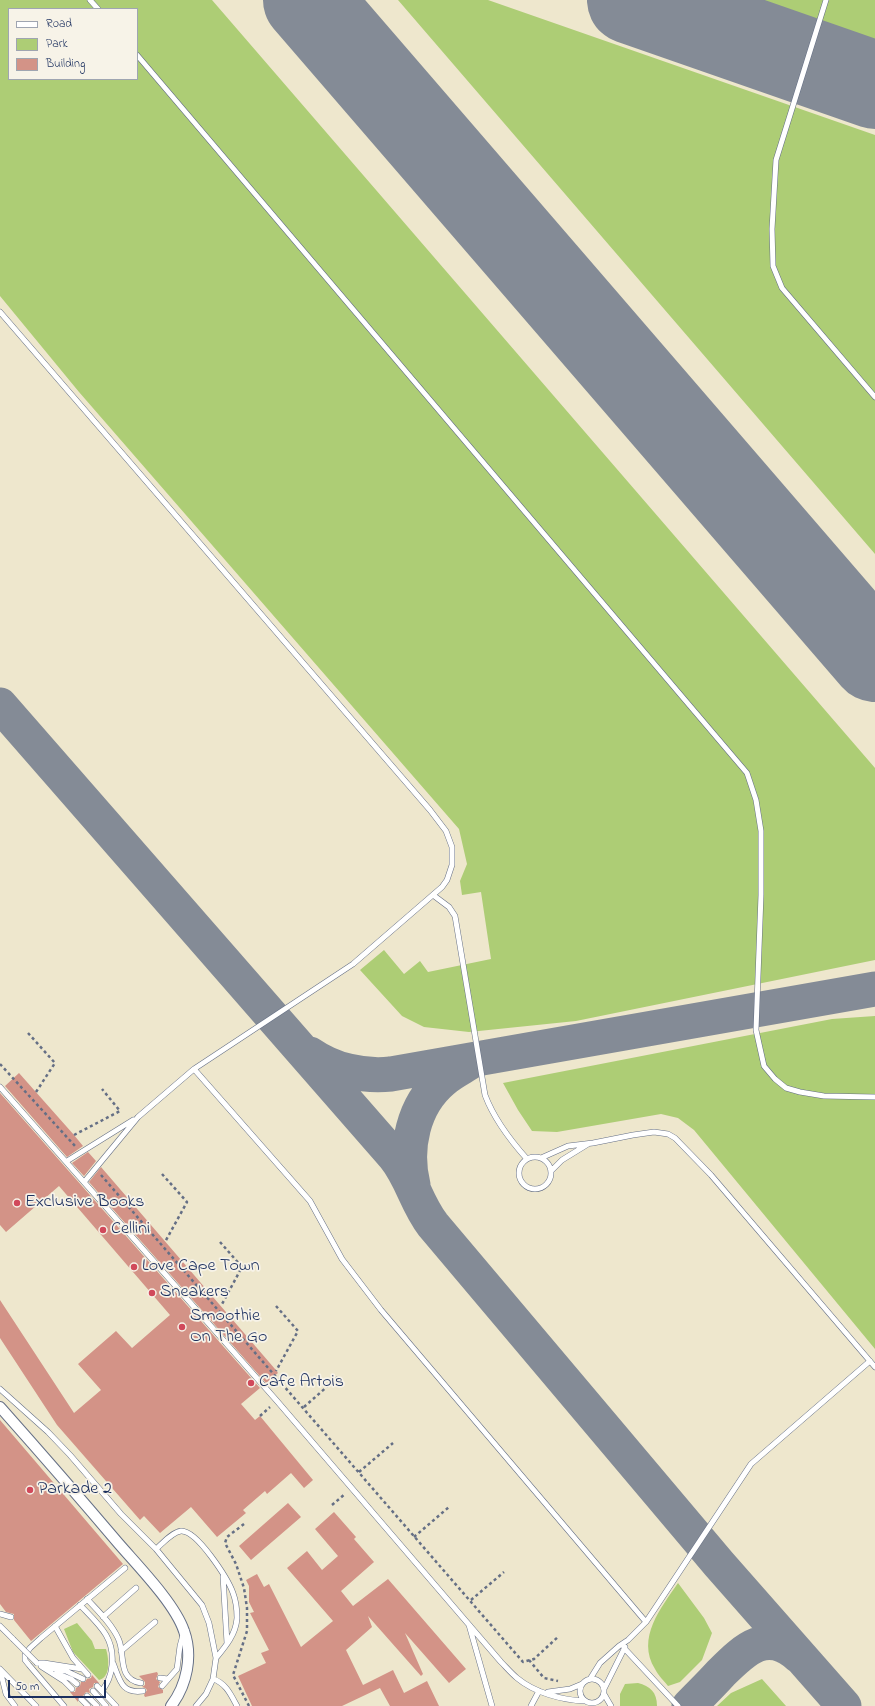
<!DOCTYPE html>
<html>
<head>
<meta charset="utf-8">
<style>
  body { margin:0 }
  #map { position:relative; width:875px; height:1706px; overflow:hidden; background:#eee7cd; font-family:"Indie Flower",sans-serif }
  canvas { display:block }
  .legend { position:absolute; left:8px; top:8px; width:130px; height:72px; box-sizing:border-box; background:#f7f3e8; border:1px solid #9fa5b1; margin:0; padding:5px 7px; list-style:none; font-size:12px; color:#1b2f5e }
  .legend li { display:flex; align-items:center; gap:8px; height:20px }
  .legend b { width:20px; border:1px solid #9fa5b1 }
  .scale { position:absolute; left:8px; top:1680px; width:98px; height:18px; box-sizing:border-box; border:2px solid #1b2f5e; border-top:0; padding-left:5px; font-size:12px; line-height:14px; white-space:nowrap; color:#1b2f5e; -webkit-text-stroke:3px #f7f3e8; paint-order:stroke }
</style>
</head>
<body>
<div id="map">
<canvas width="875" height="1706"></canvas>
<ul class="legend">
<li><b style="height:5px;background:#fff"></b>Road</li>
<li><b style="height:11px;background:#adcd75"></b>Park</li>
<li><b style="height:11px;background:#d39387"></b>Building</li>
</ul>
<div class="scale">50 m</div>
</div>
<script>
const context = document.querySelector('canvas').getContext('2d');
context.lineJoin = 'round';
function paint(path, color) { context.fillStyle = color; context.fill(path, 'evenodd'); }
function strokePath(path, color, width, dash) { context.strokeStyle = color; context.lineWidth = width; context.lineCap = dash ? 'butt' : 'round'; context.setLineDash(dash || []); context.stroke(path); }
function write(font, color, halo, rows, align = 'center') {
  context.font = font + ' "Indie Flower",sans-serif'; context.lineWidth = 3.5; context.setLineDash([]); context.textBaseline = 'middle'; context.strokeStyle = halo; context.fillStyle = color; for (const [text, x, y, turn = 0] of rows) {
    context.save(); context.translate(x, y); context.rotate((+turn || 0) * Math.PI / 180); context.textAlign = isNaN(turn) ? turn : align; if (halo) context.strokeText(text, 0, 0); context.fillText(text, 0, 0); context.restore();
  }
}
paint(new Path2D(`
  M0,0H212L875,768V960L576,1021L469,1032L424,1027L402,1016L360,970L384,950L404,974L420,961L428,972L491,959L481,892L462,895L460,881L467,864L459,829L79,392L0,296ZM9,9H137V79H9Z
  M398,0H488L875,135V554Z
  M760,0H875V40Z
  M875,1016V1349L694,1130L678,1118L661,1114L557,1132L532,1131L518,1110L503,1083L832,1019Z
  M678,1583L704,1618L712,1633L702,1660L680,1682L668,1686C664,1681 658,1675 655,1669C636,1638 661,1608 678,1583Z
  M77,1623L92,1641L95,1649H106C109,1659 111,1677 99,1680L73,1652L64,1629Z
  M762,1679L786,1706H717L731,1693Z
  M638,1683C650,1686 657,1692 657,1706H620V1694L625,1684Z`), '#adcd75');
strokePath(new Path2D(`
  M0,705L394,1156C412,1178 416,1203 433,1225L719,1564L844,1706
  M310,1054C333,1070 363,1077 391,1074L875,989
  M413,1185C404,1148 413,1105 443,1080C451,1073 461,1068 469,1063
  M689,1706C700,1695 711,1684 721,1673C746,1648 767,1628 799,1656`), '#848b96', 35);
strokePath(new Path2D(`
  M307,0L875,658
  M631,0L875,85`), '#848b96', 88);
paint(new Path2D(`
  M19,1073L74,1135L83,1146L67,1157L5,1086Z
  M0,1093L260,1388L241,1404L255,1420L260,1416L313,1480L304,1488L291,1473L267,1494L265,1491L243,1510L246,1513L217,1537L191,1507L160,1533L144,1516L140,1520L57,1425L0,1338V1300L74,1413L101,1390L78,1364L116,1331L132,1348L170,1315L59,1186L6,1232L0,1225Z
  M88,1152L96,1161L84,1176L72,1163Z
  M101,1167L275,1369L278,1373L266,1383L89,1182Z
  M0,1420L123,1564L31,1641L14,1620V1614L6,1612L0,1604Z
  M288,1503L301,1517L251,1560L239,1546Z
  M334,1512L356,1537L354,1539L374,1562L341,1591L353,1606L388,1579L466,1669L449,1683L405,1633L423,1674L421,1676L368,1616L372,1627L346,1650L363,1685L393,1670L404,1693L427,1681L439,1706H390L380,1688L342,1706H252L238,1676L266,1663L261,1653L269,1650L250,1613L254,1612L249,1602V1586L246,1580L257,1574L264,1587L269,1584L301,1647L333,1621L287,1568L307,1551L322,1570L338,1556L315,1529Z
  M157,1672L158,1674L156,1679L160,1682L158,1687L163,1690V1693L145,1697L144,1695L147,1690L145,1688L142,1687L145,1685V1682L139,1676Z
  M92,1675L99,1683H94L93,1687L89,1689L90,1693L86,1692L83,1696H78V1702L70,1692H75L76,1688L80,1686L81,1682H85L87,1679L91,1678Z`), '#d39387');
const lane = new Path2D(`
  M90,0L98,9
  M826,0L776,160L772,229L773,266L782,288L875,397
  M137,55L747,773L756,800L761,831V895L756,1030L764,1066L775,1079L786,1088L800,1092L824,1096L875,1097
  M0,312L430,810L446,831L452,847V865L447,880L442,887L353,964L194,1069L138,1117L85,1181
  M433,895L449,907L455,916L485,1095C494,1119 510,1140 527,1159
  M194,1069L310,1201L342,1259L381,1310L646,1622
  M0,1087L277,1401L501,1662C506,1667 511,1673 517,1678C535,1693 562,1700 585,1701
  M519 1173a16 16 0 1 1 32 0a16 16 0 1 1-32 0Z
  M541,1158L568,1146L593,1143L633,1135L654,1132L668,1134L675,1138L711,1175L875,1367
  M67,1161L133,1120
  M551,1171L562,1160L588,1144
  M0,1389L48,1432L70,1455L121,1514L156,1549L202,1605L209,1623L216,1658L213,1679L206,1694L196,1706
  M156,1549C162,1544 172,1532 181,1531C197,1530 228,1579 233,1593C236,1601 237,1609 237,1618C236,1634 226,1646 216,1658
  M223,1576L227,1643
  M87,1599C98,1611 111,1623 118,1638C126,1653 116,1679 141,1683
  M80,1605C98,1624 115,1637 112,1665C111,1676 108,1682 102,1691
  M0,1614L11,1617
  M103,1617L136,1588
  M469,1625L492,1706
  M0,1626L13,1639
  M55,1626L73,1658L88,1675
  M624,1648L678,1706
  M121,1651L155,1622
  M37,1663H44L82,1669
  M113,1663C120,1680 121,1694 143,1691
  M41,1666L66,1671L83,1679
  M42,1667L64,1681L72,1689
  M0,1669L36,1706
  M0,1670L6,1694L15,1706
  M56,1673L71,1679L77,1684
  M160,1678L168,1679
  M213,1679C226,1683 231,1695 237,1706
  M590,1679L600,1663L619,1646L628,1640L646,1622L751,1464L870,1361
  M580 1691a12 12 0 1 1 24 0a12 12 0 1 1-24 0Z
  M97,1686L116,1706
  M162,1686L177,1669L180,1646L183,1635
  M604,1689L625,1647
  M93,1691L106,1706
  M548,1692L570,1689L582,1684
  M604,1694L611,1706
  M87,1696L97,1706
  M81,1699L88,1706
  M64,1706L29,1665L25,1660V1655L30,1648L41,1638L125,1568
  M531,1706L539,1691`);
const street = new Path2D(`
  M0,1407C40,1452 80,1498 119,1544C139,1567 175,1604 184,1631C193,1656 187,1685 171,1706`);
strokePath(lane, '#656f85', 6);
strokePath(street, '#656f85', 12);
strokePath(new Path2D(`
  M28,1033L55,1063L36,1092
  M0,1064L75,1146
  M74,1135L120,1111L102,1089
  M162,1174L187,1202L165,1242
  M101,1175L523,1662L534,1659L559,1636
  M220,1242L242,1267L221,1306
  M276,1306L298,1331L276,1371
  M304,1407L338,1377
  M260,1416L270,1407
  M359,1472L393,1443
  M332,1505L345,1494
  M244,1524L227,1537L225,1543L236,1564L244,1588L247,1608V1631L233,1675L249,1706
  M414,1537L449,1507
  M471,1600L504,1572
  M529,1660L544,1678L558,1681`), '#656f85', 2.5, [3, 3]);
strokePath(lane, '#fff', 5);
strokePath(street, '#fff', 10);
const laneBridge = new Path2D(`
  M13,1639L37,1663`);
strokePath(laneBridge, '#656f85', 6, []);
strokePath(laneBridge, '#fff', 5);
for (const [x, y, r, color] of [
  [17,1203,4,"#d1495b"],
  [103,1230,4,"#d1495b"],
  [134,1267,4,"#d1495b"],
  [152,1293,4,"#d1495b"],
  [182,1327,4,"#d1495b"],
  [251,1383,4,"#d1495b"],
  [30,1490,4,"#d1495b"]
]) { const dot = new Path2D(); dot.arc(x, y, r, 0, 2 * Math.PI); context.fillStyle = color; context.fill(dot); strokePath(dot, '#f7f3e8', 1.5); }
write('18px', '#1b2f5e', '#f7f3e8', [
  ["Exclusive Books",25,1203],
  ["Cellini",111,1230],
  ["Love Cape Town",142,1267],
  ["Sneakers",160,1293],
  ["Smoothie",190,1317],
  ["On The Go",190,1338],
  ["Cafe Artois",259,1383],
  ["Parkade 2",38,1490]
], 'left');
</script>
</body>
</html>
